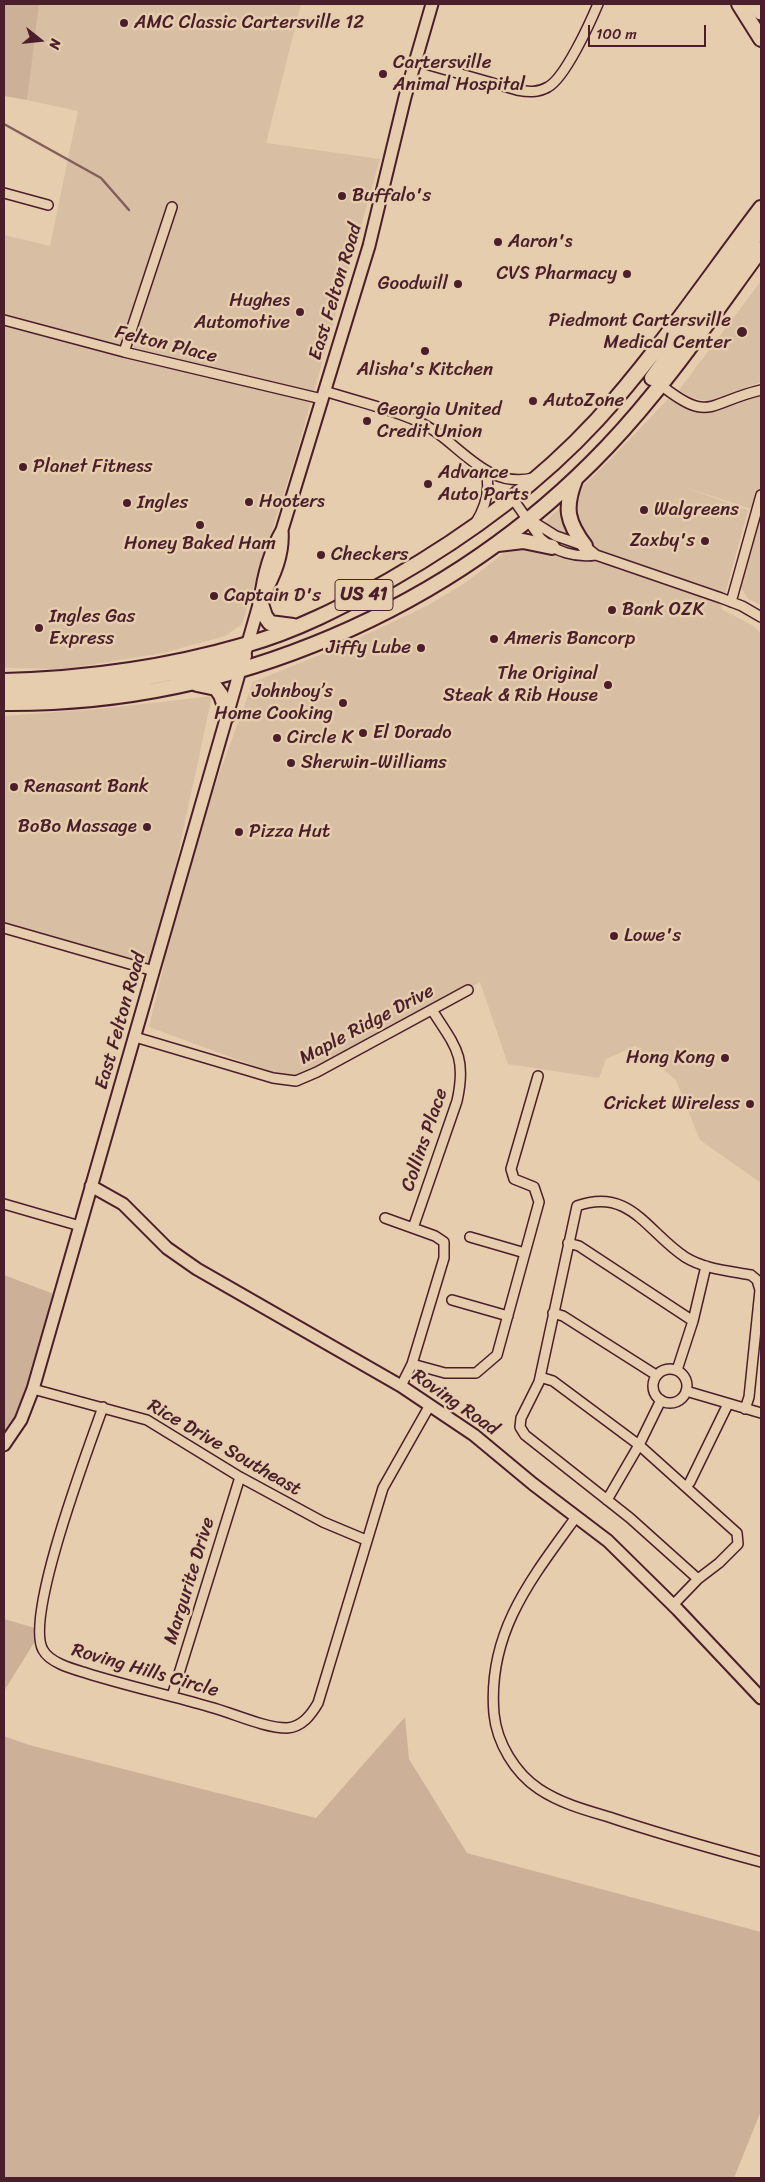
<!DOCTYPE html>
<html>
<head>
<meta charset="utf-8">
<style>
  body { margin:0 }
  #map { position:relative; width:765px; height:2182px; overflow:hidden; background:#e5cdad; font-family:Sriracha,sans-serif }
  canvas { display:block }
  .frame { position:absolute; inset:0; border:5px solid #4a1f2b; pointer-events:none }
  .north { position:absolute; left:15px; top:15px; width:50px; height:50px; -webkit-text-stroke:4px #e5cdad; paint-order:stroke; rotate:106deg; font-size:14px; font-weight:700; line-height:20px; text-align:center; color:#4a1f2b }
  .north::after { content:''; display:block; margin:auto; width:18px; height:22px; background:#4a1f2b; clip-path:polygon(50% 0,100% 100%,50% 72%,0 100%) }
  .scale { position:absolute; left:588px; top:25px; width:118px; height:22px; box-sizing:border-box; border:2px solid #4a1f2b; border-top:0; padding-left:6px; font-size:15px; line-height:18px; white-space:nowrap; color:#4a1f2b; -webkit-text-stroke:4px #e5cdad; paint-order:stroke }
</style>
</head>
<body>
<div id="map">
<canvas width="765" height="2182"></canvas>
<div class="frame"></div>
<div class="north">N</div>
<div class="scale">100 m</div>
</div>
<script>
const context = document.querySelector('canvas').getContext('2d');
context.lineJoin = 'round';
function paint(path, color) { context.fillStyle = color; context.fill(path, 'evenodd'); }
function strokePath(path, color, width, dash) { context.strokeStyle = color; context.lineWidth = width; context.lineCap = dash ? 'butt' : 'round'; context.setLineDash(dash || []); context.stroke(path); }
function write(font, color, halo, rows, align = 'center') {
  context.font = font + ' Sriracha,sans-serif'; context.lineWidth = 5; context.setLineDash([]); context.textBaseline = 'middle'; context.strokeStyle = halo; context.fillStyle = color; for (const [text, x, y, turn = 0] of rows) {
    context.save(); context.translate(x, y); context.rotate((+turn || 0) * Math.PI / 180); context.textAlign = isNaN(turn) ? turn : align; if (halo) context.strokeText(text, 0, 0); context.fillText(text, 0, 0); context.restore();
  }
}
paint(new Path2D(`
  M35,4H301L266,143L380,159L295,458L242,624L225,636L163,653L64,669L4,668V235L50,246L78,111L27,100Z
  M761,281V382L710,401L691,398L679,390Z
  M761,396V512L681,486L748,510L721,609L752,625L761,633V1183L700,1140L676,1080L635,1046L606,1059L599,1078L508,1064L480,982L432,1010L296,1081L149,1027L162,974L171,929L215,785L253,682L342,646L427,606L465,583L547,520L611,459L668,399L695,411L707,413Z
  M761,517V605L748,599L741,588Z
  M212,696L163,924L148,962L4,927V716L100,709Z`), '#d8bea2');
paint(new Path2D(`
  M4,4H39L27,100L4,96Z
  M4,1275L59,1296L33,1389L4,1443Z
  M4,1619L42,1630L4,1691Z
  M405,1717L409,1759L467,1853L761,1932V2111L734,2178H4V1736L29,1745L316,1818Z`), '#ccb198');
strokePath(new Path2D(`
  M4,124L101,178L129,210`), '#825f5a', 2.5);
const minor = new Path2D(`
  M415,61L517,90C528,92 538,93 548,87C565,78 590,23 598,4
  M4,193L48,205
  M4,320L124,352L322,399
  M124,352L172,207
  M657,382C710,425 706,403 761,390
  M325,391C355,401 388,408 417,421C458,439 483,490 533,478
  M513,499L541,539C556,552 576,558 596,555
  M529,519L556,536L585,546L596,555L721,598L742,606L761,617
  M475,524C485,508 491,491 486,472
  M731,602L761,495
  M4,928L154,971
  M135,1037L273,1078L296,1081L317,1072L468,990
  M4,1204L80,1226
  M385,1218L435,1236L444,1242V1258L412,1364L401,1386
  M413,1228L457,1101C467,1056 455,1046 432,1010
  M470,1237L525,1253
  M568,1243L579,1246L693,1321L677,1370
  M452,1300L508,1316
  M553,1313L563,1316L656,1375
  M693,1321L706,1266
  M412,1364L445,1373H476L497,1355L539,1202L534,1187L514,1179L511,1169L538,1076
  M653 1386a17 17 0 1 1 34 0a17 17 0 1 1-34 0Z
  M540,1377L553,1381L639,1445L737,1533L738,1544L719,1563L698,1579
  M33,1389L147,1420L240,1477L323,1522L366,1540
  M686,1391L761,1413
  M103,1407C89,1447 24,1617 43,1650C50,1663 73,1669 86,1673C127,1686 169,1695 210,1707C233,1713 264,1728 287,1728C302,1727 311,1715 318,1703L383,1488L430,1405
  M686,1487L690,1482L728,1404
  M607,1500L639,1445L661,1400
  M576,1517C531,1579 487,1633 494,1714C497,1743 515,1773 539,1789C560,1803 585,1810 609,1817C659,1834 710,1848 761,1862
  M673,1605L698,1579L630,1518L525,1435L520,1427L521,1418L539,1382L577,1206C630,1187 647,1232 685,1257C704,1269 729,1271 751,1275L757,1280L760,1290L749,1397L745,1409
  M172,1696L240,1477`);
const tertiary = new Path2D(`
  M263,596C275,576 284,553 282,530
  M91,1186L123,1204L167,1248L197,1269L401,1386L474,1435L533,1484L608,1541L678,1610L761,1698
  M4,1445L21,1420L33,1389L260,601C263,576 270,551 282,530L369,246L405,97L432,4`);
const primary = new Path2D(`
  M739,4L761,39
  M652,378L761,228
  M575,480C564,508 567,522 585,546
  M498,544L523,541L552,547
  M260,601L265,616L270,623L293,626
  M4,681C86,679 166,668 245,645C296,631 344,606 390,580C467,536 537,485 597,420C657,354 707,279 761,208
  M197,684L216,688L221,695L228,715
  M4,693L112,684L196,668L244,656
  M4,703C230,705 452,610 607,447C665,386 712,316 761,249`);
const trunk = new Path2D(`
  M754,4L761,12`);
strokePath(minor, '#4a1f2b', 12);
strokePath(tertiary, '#4a1f2b', 15);
strokePath(primary, '#4a1f2b', 18);
strokePath(trunk, '#4a1f2b', 19);
strokePath(minor, '#e5cdad', 9);
strokePath(tertiary, '#e5cdad', 11);
strokePath(primary, '#e5cdad', 14);
strokePath(trunk, '#e5cdad', 15);
for (const [x, y, r, color] of [
  [124,23,5,"#4a1f2b"],
  [383,74,5,"#4a1f2b"],
  [342,196,5,"#4a1f2b"],
  [498,242,5,"#4a1f2b"],
  [627,274,5,"#4a1f2b"],
  [458,284,5,"#4a1f2b"],
  [300,312,5,"#4a1f2b"],
  [742,332,6,"#4a1f2b"],
  [425,351,5,"#4a1f2b"],
  [533,401,5,"#4a1f2b"],
  [367,421,5,"#4a1f2b"],
  [23,467,5,"#4a1f2b"],
  [428,484,5,"#4a1f2b"],
  [249,502,5,"#4a1f2b"],
  [127,503,5,"#4a1f2b"],
  [644,510,5,"#4a1f2b"],
  [200,525,5,"#4a1f2b"],
  [705,541,5,"#4a1f2b"],
  [321,555,5,"#4a1f2b"],
  [214,596,5,"#4a1f2b"],
  [612,610,5,"#4a1f2b"],
  [39,628,5,"#4a1f2b"],
  [494,639,5,"#4a1f2b"],
  [421,648,5,"#4a1f2b"],
  [608,685,5,"#4a1f2b"],
  [343,703,5,"#4a1f2b"],
  [363,733,5,"#4a1f2b"],
  [277,738,5,"#4a1f2b"],
  [291,763,5,"#4a1f2b"],
  [14,787,5,"#4a1f2b"],
  [147,827,5,"#4a1f2b"],
  [239,832,5,"#4a1f2b"],
  [614,936,5,"#4a1f2b"],
  [725,1058,5,"#4a1f2b"],
  [750,1104,5,"#4a1f2b"]
]) { const dot = new Path2D(); dot.arc(x, y, r, 0, 2 * Math.PI); context.fillStyle = color; context.fill(dot); strokePath(dot, '#e5cdad', 2); }
for (const [x, y, w] of [
  [364,595,58]
]) { const box = new Path2D(); box.roundRect(x - w / 2, y - 15.5, w, 31, 4); context.fillStyle = '#e5cdad'; context.fill(box); strokePath(box, '#4a1f2b', 1); }
write('bold 18px', '#4a1f2b', null, [
  ["US 41",364,595]
]);
write('19px', '#4a1f2b', '#e5cdad', [
  ["AMC Classic Cartersville 12",134,23],
  ["Cartersville",393,63],
  ["Animal Hospital",393,85],
  ["Buffalo's",352,196],
  ["Aaron's",508,242],
  ["CVS Pharmacy",617,274,"right"],
  ["Goodwill",448,284,"right"],
  ["Hughes",290,301,"right"],
  ["Automotive",290,323,"right"],
  ["Piedmont Cartersville",731,321,"right"],
  ["Medical Center",731,343,"right"],
  ["Alisha's Kitchen",425,370,"center"],
  ["AutoZone",543,401],
  ["Georgia United",377,410],
  ["Credit Union",377,432],
  ["Planet Fitness",33,467],
  ["Advance",438,473],
  ["Auto Parts",438,495],
  ["Hooters",259,502],
  ["Ingles",137,503],
  ["Walgreens",654,510],
  ["Zaxby's",695,541,"right"],
  ["Honey Baked Ham",200,544,"center"],
  ["Checkers",331,555],
  ["Captain D's",224,596],
  ["Bank OZK",622,610],
  ["Ingles Gas",49,617],
  ["Express",49,639],
  ["Ameris Bancorp",504,639],
  ["Jiffy Lube",411,648,"right"],
  ["The Original",598,674,"right"],
  ["Steak & Rib House",598,696,"right"],
  ["Johnboy’s",333,692,"right"],
  ["Home Cooking",333,714,"right"],
  ["El Dorado",373,733],
  ["Circle K",287,738],
  ["Sherwin-Williams",301,763],
  ["Renasant Bank",24,787],
  ["BoBo Massage",137,827,"right"],
  ["Pizza Hut",249,832],
  ["Lowe's",624,936],
  ["Hong Kong",715,1058,"right"],
  ["Cricket Wireless",740,1104,"right"]
], 'left');
write('19px', '#4a1f2b', '#e5cdad', [
  ["East Felton Road",336,292,-73],
  ["Felton Place",166,345,14],
  ["East Felton Road",121,1021,-74],
  ["Maple Ridge Drive",367,1025,-28],
  ["Collins Place",425,1140,-71],
  ["Roving Road",455,1403,35],
  ["Rice Drive Southeast",224,1448,30],
  ["Margurite Drive",190,1581,-73],
  ["Roving Hills Circle",145,1671,16]
]);
</script>
</body>
</html>
